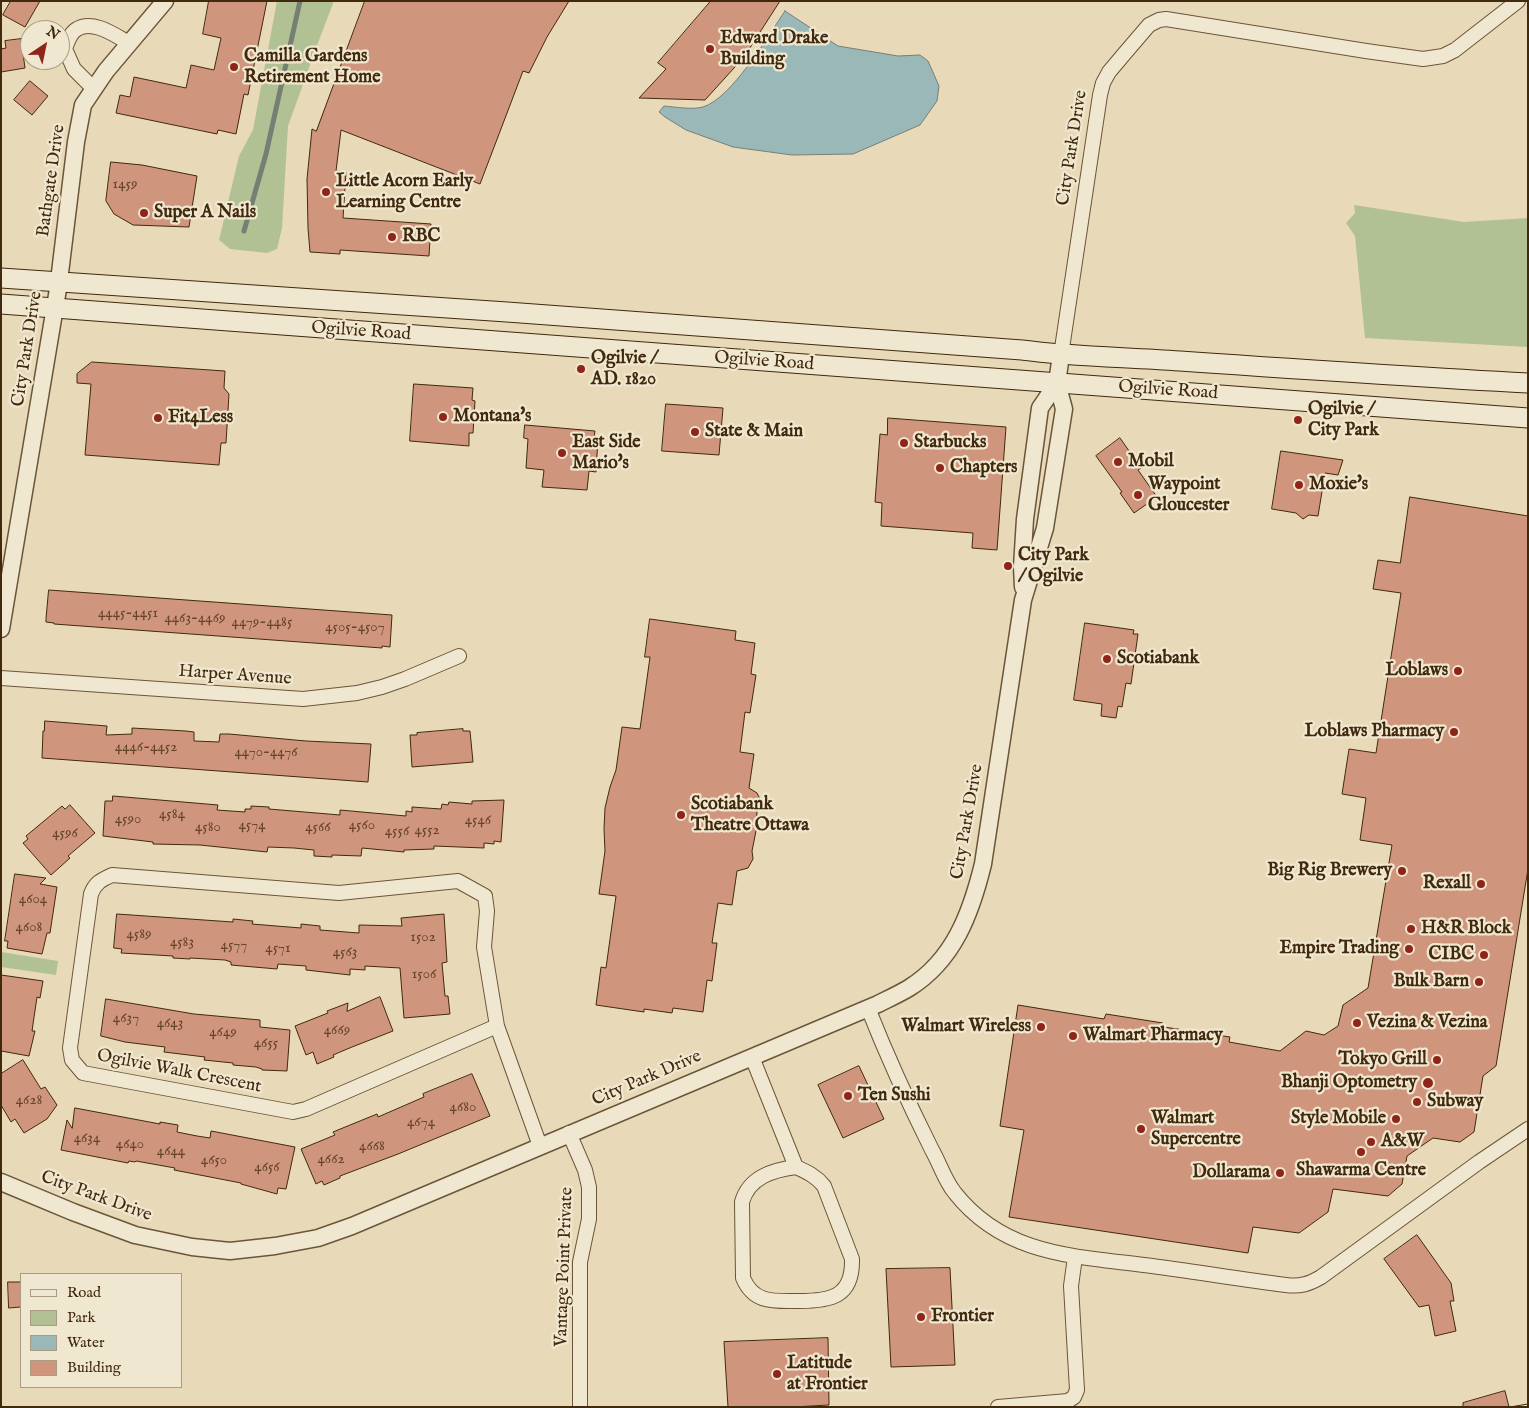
<!DOCTYPE html>
<html>
<head>
<meta charset="utf-8">
<style>
  body { margin:0 }
  #map { position:relative; width:1529px; height:1408px; overflow:hidden; background:#e8dab8; font-family:"IM FELL English",serif }
  canvas { display:block }
  .frame { position:absolute; inset:0; border:2px solid #41290d; pointer-events:none }
  .legend { position:absolute; left:20px; top:1273px; width:162px; height:115px; box-sizing:border-box; background:#f0e7d1; border:1px solid #aa9b83; margin:0; padding:6px 9px; list-style:none; font-size:15px; color:#41290d }
  .legend li { display:flex; align-items:center; gap:10px; height:25px }
  .legend b { width:25px; border:1px solid #aa9b83 }
  .north { position:absolute; left:20px; top:20px; width:50px; height:50px; box-sizing:border-box; background:#f0e7d1; border:1px solid #aa9b83; border-radius:50%; rotate:34deg; font-size:14px; font-weight:700; line-height:20px; text-align:center; color:#41290d }
  .north::after { content:''; display:block; margin:auto; width:18px; height:22px; background:#8f2418; clip-path:polygon(50% 0,100% 100%,50% 72%,0 100%) }
</style>
</head>
<body>
<div id="map">
<canvas width="1529" height="1408"></canvas>
<div class="frame"></div>
<ul class="legend">
<li><b style="height:6px;background:#f0e7d1"></b>Road</li>
<li><b style="height:14px;background:#b1c193"></b>Park</li>
<li><b style="height:14px;background:#9ab8b8"></b>Water</li>
<li><b style="height:14px;background:#d0957d"></b>Building</li>
</ul>
<div class="north">N</div>
</div>
<script>
const context = document.querySelector('canvas').getContext('2d');
context.lineJoin = 'round';
function paint(path, color) { context.fillStyle = color; context.fill(path, 'evenodd'); }
function strokePath(path, color, width, dash) { context.strokeStyle = color; context.lineWidth = width; context.lineCap = dash ? 'butt' : 'round'; context.setLineDash(dash || []); context.stroke(path); }
function write(font, color, halo, rows, align = 'center') {
  context.font = font + ' "IM FELL English",serif'; context.lineWidth = 4.5; context.setLineDash([]); context.textBaseline = 'middle'; context.strokeStyle = halo; context.fillStyle = color; for (const [text, x, y, turn = 0] of rows) {
    context.save(); context.translate(x, y); context.rotate((+turn || 0) * Math.PI / 180); context.textAlign = isNaN(turn) ? turn : align; if (halo) context.strokeText(text, 0, 0); context.fillText(text, 0, 0); context.restore();
  }
}
paint(new Path2D(`
  M277,1H334L319,40L288,126L282,228L277,249L267,253L230,249L219,240L239,156L253,130Z
  M1354,205L1464,222L1528,218V347L1365,338L1355,236L1346,223L1355,213Z
  M1,952L58,961L56,975L1,967Z`), '#b1c193');
const water = new Path2D(`
  M785,11L838,46L898,56L920,55L928,61L939,86L937,101L920,125L853,154L792,155L733,147L686,130L665,117L659,112L664,106C676,107 692,110 703,107C732,98 768,36 785,11Z`);
paint(water, '#9ab8b8');
strokePath(water, '#767f74', 1);
strokePath(new Path2D(`
  M244,231L266,154L300,1`), '#767f74', 5);
const building = new Path2D(`
  M11,1H40L25,27L3,15Z
  M209,1H267L248,95L244,94L236,134L218,130L217,134L116,113L120,95L130,97L134,77L186,88L191,65L214,70L221,38L203,34Z
  M365,1H569L547,37L529,73L523,71L480,184L341,130L336,171L346,172L343,218L431,224L429,256L340,250V254L310,252L308,228L307,179L312,129L316,131Z
  M711,1H780L744,57L705,100L639,98L666,69L658,63Z
  M21,39L25,68L1,72V49L6,48L5,41Z
  M30,81L48,96L32,115L14,100Z
  M111,162L142,165L197,176L189,227L133,225L114,214L106,201Z
  M92,362L225,371L224,388L229,394L226,443H221L219,465L85,455L91,384L77,383V374Z
  M414,384L473,388L472,400L475,401L473,433H469V446L410,441Z
  M666,404L723,408L719,455L662,451Z
  M888,418L1006,427L997,550L972,548L973,533L881,526L882,503L875,502L880,434L887,435Z
  M525,425L595,431L594,438H598L596,472L589,471L587,490L542,487L544,470L526,468L528,439L524,438Z
  M1120,438L1141,468L1138,470L1157,497L1134,513L1120,493L1122,492L1096,456Z
  M1281,451L1343,460L1338,475L1325,473L1318,516L1309,515L1303,519L1296,513L1272,509Z
  M1410,497L1528,516V869L1496,1066L1483,1076L1474,1132L1460,1142L1433,1138L1407,1156L1402,1184L1388,1196L1333,1189L1328,1212L1299,1233L1253,1227L1248,1253L1009,1217L1024,1130L1000,1126L1018,1005L1104,1019L1106,1014L1163,1023L1164,1027L1230,1037L1229,1042L1280,1051L1306,1031L1324,1035L1338,1026L1343,1005L1368,988L1392,845L1360,840L1366,798L1342,794L1349,749L1376,753L1401,593L1373,589L1378,560L1400,563Z
  M49,590L392,615L390,647L382,646V648L54,624V623L46,622V619Z
  M650,619L736,631L735,640L755,643L751,674L756,675L750,713L745,712L740,752L754,754L749,788L757,793L761,801V806L757,811L756,831L752,851L753,859L748,868L737,871L732,905L718,903L712,943H717L712,981L707,980L703,1012L673,1008L672,1013L644,1009V1012L596,1005L601,967L606,968L616,896L599,894L605,851L604,829L605,808L610,787L616,770L622,727L640,729L650,657H645Z
  M1085,623L1134,630L1133,634H1138L1131,684L1126,683L1122,707L1118,706L1116,718L1101,716L1102,704L1074,700Z
  M45,721L107,726L106,735L132,734V728L186,731L194,732V741L219,742L220,734H229L306,741L371,744L368,782L42,758L43,731H44Z
  M463,729V731H470L473,762L412,767L410,735H417V733Z
  M113,796L218,805L217,810L245,812V809H251V806L269,807V809L340,815V810L406,816V811L412,812V807L441,809L442,804L448,805L449,802L472,804V801L504,800L501,842L494,841V844L484,843V848L434,846V849L404,850V852L362,848L361,856L332,855V857L314,856V850L294,848L268,847L267,852L200,845L153,844V842L103,836L105,801H112Z
  M70,805L95,833L68,856L70,858L51,875L23,843L28,839L26,836L62,806L65,809Z
  M15,874L46,878L40,884L57,887L50,933H47L42,954L7,948L8,941H5Z
  M117,914L233,922V919L253,921L252,924L301,928V924L320,926V930L359,933V925L402,926L401,918L444,914L447,962L442,963L445,996H448L450,1014L404,1018L400,968L365,966V970L350,969V975L306,970V966L278,964L277,969L231,965V962L225,960L190,958V959L173,958V956L121,953L122,949L114,948Z
  M1,975L43,981L40,998L37,997L32,1031H35L29,1056L1,1051Z
  M380,997L393,1031L352,1047L333,1055L334,1057L317,1064L313,1052L306,1055L295,1026L328,1013L327,1011L348,1003L347,1011Z
  M106,999L194,1014L260,1020V1027L290,1030L287,1071L262,1070V1069L256,1067L233,1065V1063L204,1060L205,1057L164,1052L165,1047L125,1042L101,1036Z
  M23,1060L41,1089L45,1087L57,1105L47,1119L24,1133L15,1119L11,1122L1,1105V1074Z
  M859,1066L884,1119L843,1138L818,1085Z
  M472,1074L490,1116L398,1154L340,1176V1178L324,1185L322,1181L316,1184L301,1149L335,1135L333,1132L377,1114L378,1117L424,1097L423,1094Z
  M75,1108L160,1124V1122L178,1125L177,1132L197,1136L210,1138L211,1131L295,1147L286,1189L278,1188L277,1194L241,1184V1183L174,1170L175,1168L136,1161L135,1162L129,1161L128,1163L61,1150L67,1120L72,1128Z
  M1417,1235L1451,1283L1454,1301H1450L1456,1331L1435,1336L1429,1305L1419,1307L1384,1259Z
  M950,1268L955,1365L891,1367L886,1269Z
  M8,1282H21V1307L9,1308Z
  M828,1338L829,1405L793,1407H728L724,1342Z
  M1505,1391L1509,1407H1463V1403Z`);
paint(building, '#d0957d');
strokePath(building, '#41290d', 1);
const minor = new Path2D(`
  M93,88L74,69L65,49C67,43 70,33 77,29C93,19 116,36 129,43
  M1061,355L1100,95L1103,83L1109,72L1125,53L1149,25L1159,20L1166,19L1366,51L1423,59L1443,56L1455,50L1518,1
  M1,678L303,699L357,693L382,687L405,679L459,656
  M868,1008C887,1056 909,1104 932,1150C940,1164 945,1181 955,1193C1004,1255 1073,1256 1144,1265C1191,1271 1239,1279 1286,1285C1300,1287 1309,1284 1321,1277L1479,1162L1528,1129
  M497,1026L306,1109L293,1112L83,1073L72,1060L70,1048L91,894C95,883 101,880 112,875L339,893L458,881L485,896L487,911L484,947L497,1026L540,1146
  M752,1057L796,1167
  M569,1133L585,1170L589,1187V1219L580,1262V1407
  M796,1167C807,1172 816,1176 824,1186L852,1259C853,1297 831,1301 799,1301C774,1301 754,1304 743,1278L742,1202C749,1177 773,1170 796,1167Z
  M998,1407L1068,1401L1074,1397L1077,1390L1071,1286L1075,1257`);
const tertiary = new Path2D(`
  M1023,587L1022,567L1025,519L1040,408L1057,383
  M1,629L58,289L76,142L83,105L106,71L165,1
  M1,1182L73,1212L135,1235L192,1247L230,1251L275,1246L318,1238L352,1226L878,1004C888,999 899,994 909,988C954,960 971,913 983,864L1023,600L1045,528L1064,409L1057,383L1061,355`);
const secondary = new Path2D(`
  M1,278L507,312L1022,350C1075,357 1127,357 1180,361C1296,369 1412,377 1528,383
  M1,304L1528,418`);
strokePath(minor, '#6b5538', 16);
strokePath(tertiary, '#6b5538', 19);
strokePath(secondary, '#41290d', 21);
strokePath(minor, '#f0e7d1', 14);
strokePath(tertiary, '#f0e7d1', 16);
strokePath(secondary, '#f0e7d1', 19);
strokePath(new Path2D(`
  M1510,1407L1528,1404`), '#41290d', 1);
for (const [x, y, r, color] of [
  [710,49,5,"#8f2418"],
  [234,67,5,"#8f2418"],
  [326,192,5,"#8f2418"],
  [144,213,5,"#8f2418"],
  [392,237,5,"#8f2418"],
  [581,369,5,"#8f2418"],
  [443,417,5,"#8f2418"],
  [158,418,5,"#8f2418"],
  [1298,420,5,"#8f2418"],
  [695,432,5,"#8f2418"],
  [904,443,5,"#8f2418"],
  [562,453,5,"#8f2418"],
  [1118,462,5,"#8f2418"],
  [940,468,5,"#8f2418"],
  [1299,485,5,"#8f2418"],
  [1138,495,5,"#8f2418"],
  [1008,566,5,"#8f2418"],
  [1107,659,5,"#8f2418"],
  [1458,671,5,"#8f2418"],
  [1454,732,5,"#8f2418"],
  [681,815,5,"#8f2418"],
  [1402,871,5,"#8f2418"],
  [1481,884,5,"#8f2418"],
  [1411,929,5,"#8f2418"],
  [1409,949,5,"#8f2418"],
  [1484,955,5,"#8f2418"],
  [1479,982,5,"#8f2418"],
  [1357,1023,5,"#8f2418"],
  [1041,1027,5,"#8f2418"],
  [1073,1036,5,"#8f2418"],
  [1437,1060,5,"#8f2418"],
  [1428,1083,6,"#8f2418"],
  [848,1096,5,"#8f2418"],
  [1417,1102,5,"#8f2418"],
  [1396,1119,5,"#8f2418"],
  [1141,1129,5,"#8f2418"],
  [1371,1142,5,"#8f2418"],
  [1361,1152,5,"#8f2418"],
  [1280,1173,5,"#8f2418"],
  [921,1317,5,"#8f2418"],
  [777,1374,5,"#8f2418"]
]) { const dot = new Path2D(); dot.arc(x, y, r, 0, 2 * Math.PI); context.fillStyle = color; context.fill(dot); strokePath(dot, '#f0e7d1', 2); }
write('15px', '#654429', null, [
  ["1459",125,185],
  ["4445-4451",128,614],
  ["4463-4469",195,619],
  ["4479-4485",262,623],
  ["4505-4507",355,628],
  ["4446-4452",146,748],
  ["4470-4476",266,753],
  ["4584",172,815],
  ["4590",128,820],
  ["4546",478,821],
  ["4574",252,826],
  ["4560",362,826],
  ["4580",208,828],
  ["4566",318,828],
  ["4552",427,831],
  ["4556",397,832],
  ["4596",65,834],
  ["4604",33,900],
  ["4608",29,928],
  ["4589",139,935],
  ["1502",423,938],
  ["4583",182,943],
  ["4577",234,946],
  ["4571",278,949],
  ["4563",345,953],
  ["1506",424,975],
  ["4637",126,1019],
  ["4643",170,1024],
  ["4669",337,1031],
  ["4649",223,1033],
  ["4655",266,1044],
  ["4628",29,1101],
  ["4680",463,1108],
  ["4674",421,1123],
  ["4634",87,1139],
  ["4640",130,1145],
  ["4668",372,1147],
  ["4644",171,1152],
  ["4662",331,1160],
  ["4650",214,1161],
  ["4656",267,1168]
]);
write('bold 18px', '#41290d', '#f0e7d1', [
  ["Edward Drake",720,39],
  ["Building",720,60],
  ["Camilla Gardens",244,57],
  ["Retirement Home",244,78],
  ["Little Acorn Early",336,182],
  ["Learning Centre",336,203],
  ["Super A Nails",154,213],
  ["RBC",402,237],
  ["Ogilvie /",591,359],
  ["AD. 1820",591,380],
  ["Ogilvie /",1308,410],
  ["City Park",1308,431],
  ["Montana's",453,417],
  ["Fit4Less",168,418],
  ["State & Main",705,432],
  ["East Side",572,443],
  ["Mario's",572,464],
  ["Starbucks",914,443],
  ["Mobil",1128,462],
  ["Chapters",950,468],
  ["Waypoint",1148,485],
  ["Gloucester",1148,506],
  ["Moxie's",1309,485],
  ["City Park",1018,556],
  ["/ Ogilvie",1018,577],
  ["Scotiabank",1117,659],
  ["Loblaws",1448,671,"right"],
  ["Loblaws Pharmacy",1444,732,"right"],
  ["Scotiabank",691,805],
  ["Theatre Ottawa",691,826],
  ["Big Rig Brewery",1392,871,"right"],
  ["Rexall",1471,884,"right"],
  ["H&R Block",1421,929],
  ["Empire Trading",1399,949,"right"],
  ["CIBC",1474,955,"right"],
  ["Bulk Barn",1469,982,"right"],
  ["Vezina & Vezina",1367,1023],
  ["Walmart Wireless",1031,1027,"right"],
  ["Walmart Pharmacy",1083,1036],
  ["Tokyo Grill",1427,1060,"right"],
  ["Bhanji Optometry",1417,1083,"right"],
  ["Ten Sushi",858,1096],
  ["Subway",1427,1102],
  ["Walmart",1151,1119],
  ["Supercentre",1151,1140],
  ["Style Mobile",1386,1119,"right"],
  ["A&W",1381,1142],
  ["Shawarma Centre",1361,1171,"center"],
  ["Dollarama",1270,1173,"right"],
  ["Frontier",931,1317],
  ["Latitude",787,1364],
  ["at Frontier",787,1385]
], 'left');
write('18px', '#41290d', '#f0e7d1', [
  ["City Park Drive",1073,148,-81],
  ["Bathgate Drive",52,181,-82],
  ["Ogilvie Road",361,332,4],
  ["City Park Drive",28,349,-81],
  ["Ogilvie Road",764,362,4],
  ["Ogilvie Road",1168,391,4],
  ["Harper Avenue",235,676,4],
  ["City Park Drive",968,822,-80],
  ["Ogilvie Walk Crescent",179,1072,11],
  ["City Park Drive",647,1079,-23],
  ["City Park Drive",96,1197,20],
  ["Vantage Point Private",565,1267,-88]
]);
</script>
</body>
</html>
